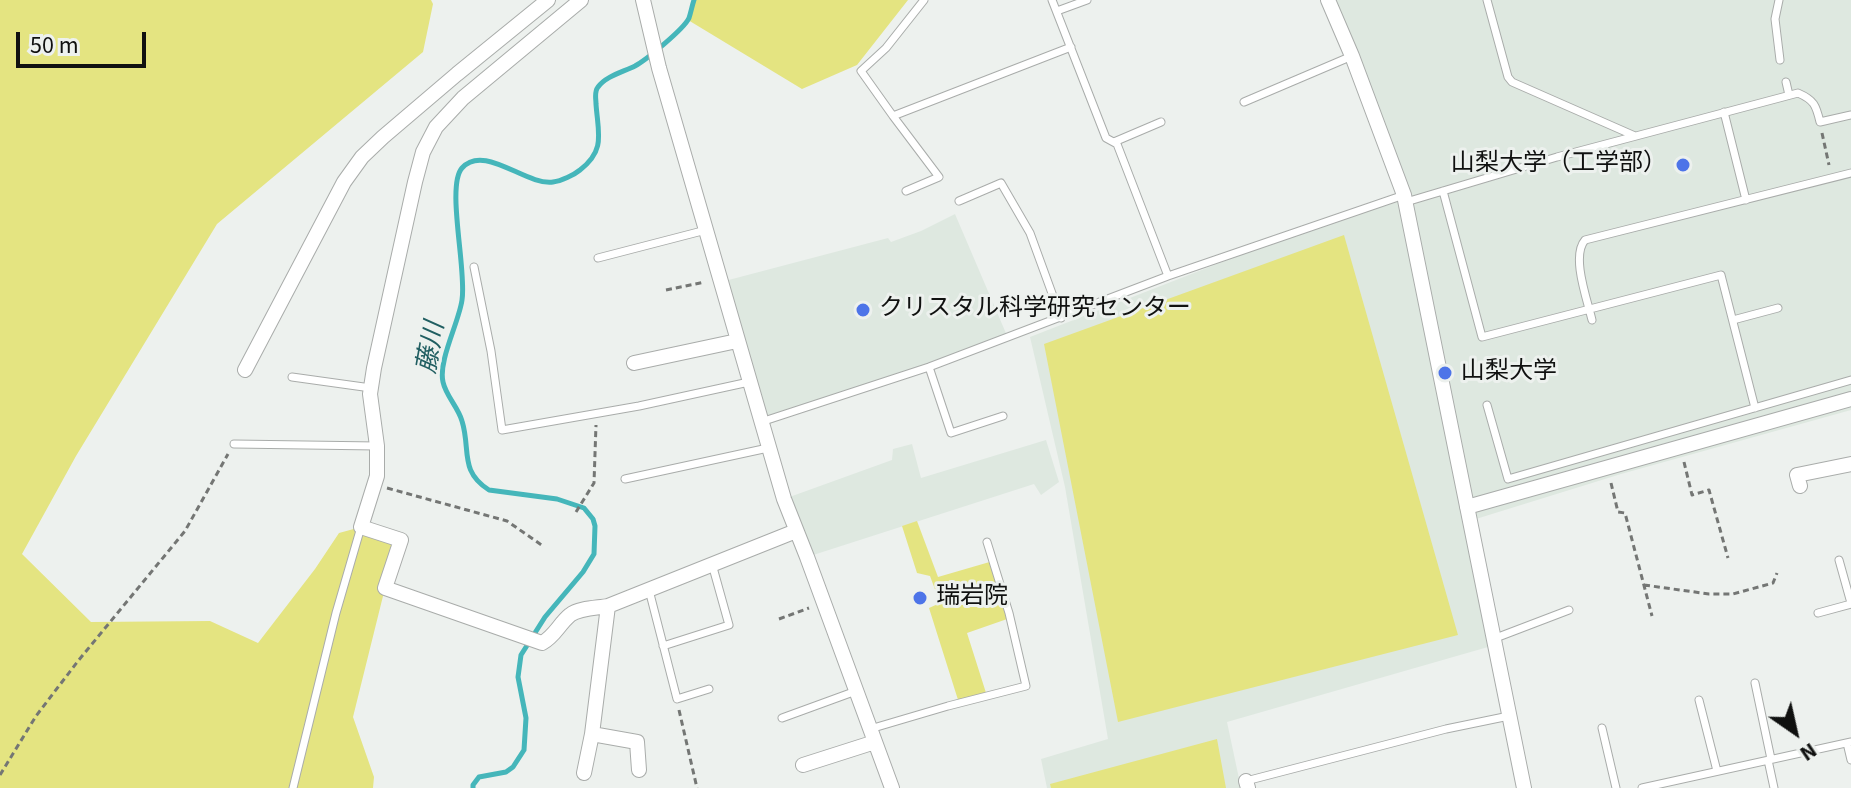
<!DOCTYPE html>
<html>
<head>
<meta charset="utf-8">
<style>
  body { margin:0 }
  #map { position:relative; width:1851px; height:788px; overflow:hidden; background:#edf1ee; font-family:"Source Sans 3",sans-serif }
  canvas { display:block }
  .north { position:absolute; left:1755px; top:692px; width:80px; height:80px; -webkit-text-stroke:6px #edf1ee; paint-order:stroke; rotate:146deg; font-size:22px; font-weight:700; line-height:32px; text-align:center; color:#101110 }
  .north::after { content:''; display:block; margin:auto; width:28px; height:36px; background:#101110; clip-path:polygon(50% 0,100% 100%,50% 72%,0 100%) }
  .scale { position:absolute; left:16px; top:32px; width:130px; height:36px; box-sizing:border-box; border:4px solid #101110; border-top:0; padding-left:10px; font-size:24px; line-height:28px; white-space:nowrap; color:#101110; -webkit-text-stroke:6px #edf1ee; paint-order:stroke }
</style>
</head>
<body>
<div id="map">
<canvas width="1851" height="788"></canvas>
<div class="north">N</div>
<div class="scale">50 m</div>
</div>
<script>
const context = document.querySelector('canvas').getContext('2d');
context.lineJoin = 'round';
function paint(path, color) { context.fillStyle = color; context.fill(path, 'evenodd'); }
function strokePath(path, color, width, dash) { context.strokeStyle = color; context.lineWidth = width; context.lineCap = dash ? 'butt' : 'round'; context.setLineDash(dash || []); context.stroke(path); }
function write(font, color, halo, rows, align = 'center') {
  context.font = font + ' "Source Sans 3","Noto Sans JP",sans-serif'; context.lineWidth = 6; context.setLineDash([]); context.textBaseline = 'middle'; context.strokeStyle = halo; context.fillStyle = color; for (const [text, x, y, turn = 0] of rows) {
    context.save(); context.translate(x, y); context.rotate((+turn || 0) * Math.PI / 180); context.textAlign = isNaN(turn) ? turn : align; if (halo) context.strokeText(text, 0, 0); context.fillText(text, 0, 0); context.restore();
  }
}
paint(new Path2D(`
  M1336,0H1851V410L1621,474L1463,523L1488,647L1227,722L1241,788H1047L1041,759L1108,739L1065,487L1030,337L1409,189L1359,54Z
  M955,214L1008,338L760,422L721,282L888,238L891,242L921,231Z
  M1046,440L1059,482L1041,495L1034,484L807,557L784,499L892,460L893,449L912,444L921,478Z`), '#dee8e0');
paint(new Path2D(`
  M0,0H431L433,4L423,52L217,224L76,456L22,554L91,622L210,621L258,643L315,569L339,533L361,527L401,540L385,588L353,717L374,777L373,788H0Z
  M694,0H908L857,65L802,89L688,20Z
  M1344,235L1458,635L1118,722L1044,344Z
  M917,521L938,577L993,561L1010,618L967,633L987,696L959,703L929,608L940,603L930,576L917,573L902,526Z
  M1217,739L1226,788H1051L1050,784Z`), '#e4e481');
strokePath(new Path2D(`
  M473,788V785L479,777L506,772L513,767L524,750L526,718L518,677L521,655L545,617L583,572L594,554L595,526L593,519L584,508L557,499L489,490C459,471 471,450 462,421C458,407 446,396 443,382C438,361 459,322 462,300C467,271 446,186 462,168C484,143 526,186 553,182C561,181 574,175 580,170C606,150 598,133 596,104C596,98 594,92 598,87C606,76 623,72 635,66C646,60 684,29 689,18C691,12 692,6 694,0`), '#45b6ba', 5);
const service = new Path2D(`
  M924,0L886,48L861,71L893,116L1071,47
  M1052,0L1106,138L1117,144L1168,276
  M1487,0L1508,77L1512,82L1635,136
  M1779,0L1775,19L1780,60
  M1057,11L1087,0
  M1786,82L1789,95
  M1244,102L1352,56
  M1724,112L1746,200
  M893,116L939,177L906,191
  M1114,142L1161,122
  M1443,191L1482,337L1721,275L1755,408
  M959,201L1001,183L1030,233L1061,318
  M1406,202L1557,157L1798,93C1814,100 1816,105 1820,122L1851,115
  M598,258L706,230
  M474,267L491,351L502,430L639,406L749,382
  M1592,320C1587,299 1571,256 1585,240L1851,173
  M1733,320L1778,308
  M929,367L951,433L1003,416
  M292,377L371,388
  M1487,405L1508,479L1851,380
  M761,422L929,367L1168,276L1404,195
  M234,444L377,446
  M625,479L768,448
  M1839,560L1851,603
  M649,590L677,699L709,689
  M1818,613L1851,604
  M1493,639L1569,610
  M663,646L729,625L712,564
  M1755,683L1771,759
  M1699,700L1717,771
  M782,718L856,691
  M1602,728L1616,788
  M870,729L948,706L1026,686L1009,613L987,542
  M1847,743L1851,760
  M1768,760L1774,788
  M1246,781L1446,729L1509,716
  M293,788L336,613L361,527
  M1642,788L1851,742`);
const minor = new Path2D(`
  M581,0L463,98L436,127L423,152L415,182L374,368L370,394L377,446V476L361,527L401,540L385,588L542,643C555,636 559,624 570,615C579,608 597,608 608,606L796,531
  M643,0L659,68L784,499L807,557L892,788
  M1328,0L1352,56L1404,195L1524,788
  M634,363L737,341
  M245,370L344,182L362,157L383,137L457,74L548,0
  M1800,486L1797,475L1851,464
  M1467,507L1851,399
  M608,606L592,734L637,742L639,770
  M803,765L875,742
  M584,773L592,734
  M1246,781L1248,788`);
strokePath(service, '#a9acaa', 9);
strokePath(minor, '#a9acaa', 16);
strokePath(new Path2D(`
  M1822,133L1829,165
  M666,290L705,282
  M1684,462L1692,495L1709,490L1728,558
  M1611,483L1618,512L1625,513L1652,616
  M387,488L507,521L543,546
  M576,512L594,483L596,425
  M1644,585L1709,594H1733L1773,583L1777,573
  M779,619L809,608
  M679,710L697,788
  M0,775L36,716L78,661L185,531L228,454`), '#747674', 3, [6, 4]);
strokePath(service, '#fff', 7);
strokePath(minor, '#fff', 14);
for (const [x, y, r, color] of [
  [1683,165,8,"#4d74e8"],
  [863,310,8,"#4d74e8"],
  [1445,373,8,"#4d74e8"],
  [920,598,8,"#4d74e8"]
]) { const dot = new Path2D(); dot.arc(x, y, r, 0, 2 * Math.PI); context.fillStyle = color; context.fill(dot); strokePath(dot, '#edf1ee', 3); }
write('24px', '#101110', '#edf1ee', [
  ["山梨大学（工学部）",1667,165,"right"],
  ["クリスタル科学研究センター",879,310],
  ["山梨大学",1461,373],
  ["瑞岩院",936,598]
], 'left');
write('italic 26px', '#205e61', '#edf1ee', [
  ["藤川",433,348,-80]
]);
</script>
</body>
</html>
